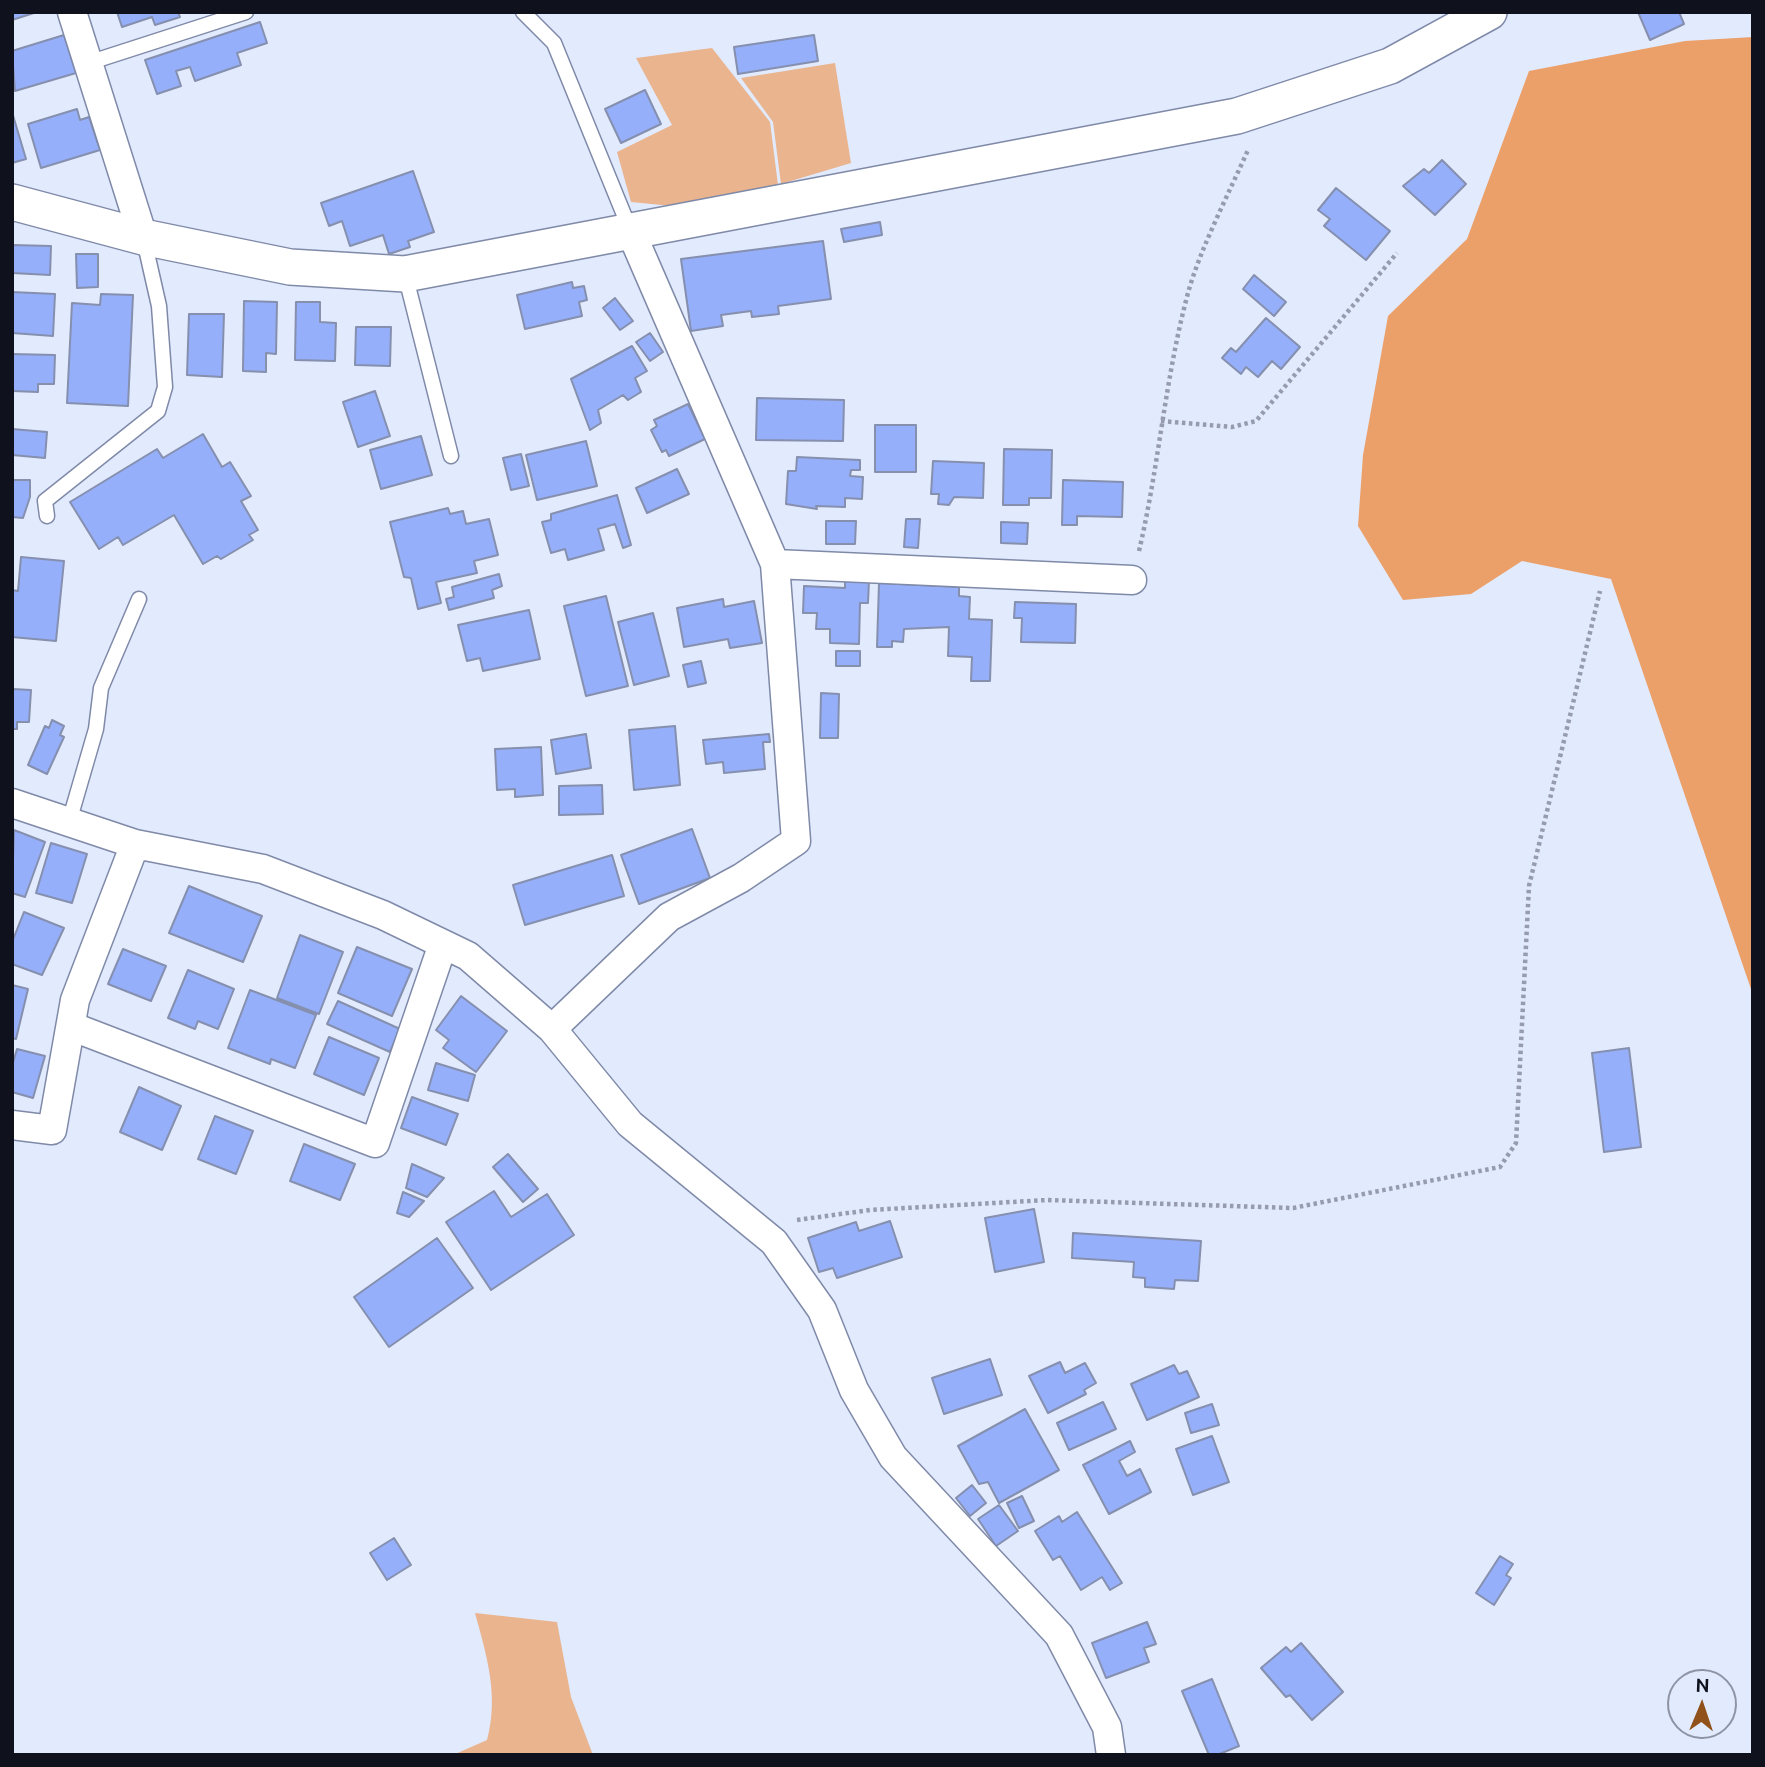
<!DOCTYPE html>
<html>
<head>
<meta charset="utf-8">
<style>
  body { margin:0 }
  #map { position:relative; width:1765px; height:1767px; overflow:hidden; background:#e2eafe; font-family:Ubuntu,sans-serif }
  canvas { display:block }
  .frame { position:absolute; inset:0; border:14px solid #0f121d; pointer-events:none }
  .north { position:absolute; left:1667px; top:1669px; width:70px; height:70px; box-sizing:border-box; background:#e2eafe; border:2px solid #8e94a4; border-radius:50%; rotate:2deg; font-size:19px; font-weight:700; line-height:28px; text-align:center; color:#0f121d }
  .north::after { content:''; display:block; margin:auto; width:24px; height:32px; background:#91511b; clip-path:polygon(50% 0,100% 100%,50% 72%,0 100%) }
</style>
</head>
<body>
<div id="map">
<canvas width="1765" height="1767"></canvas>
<div class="frame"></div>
<div class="north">N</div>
</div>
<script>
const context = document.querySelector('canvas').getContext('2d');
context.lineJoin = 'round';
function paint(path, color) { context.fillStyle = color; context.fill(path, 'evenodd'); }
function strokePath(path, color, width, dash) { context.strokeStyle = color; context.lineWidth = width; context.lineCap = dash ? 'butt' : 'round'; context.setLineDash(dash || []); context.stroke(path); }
paint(new Path2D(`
  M712,48L770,122L778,185L682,207L631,202L617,152L672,125L636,58Z
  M835,63L851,163L781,184L773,122L741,78Z
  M475,1613L557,1622L571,1697L593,1755H453L487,1740C499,1695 487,1657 475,1613Z`), '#e9b48e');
paint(new Path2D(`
  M1753,37V995L1611,579L1522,561L1471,594L1403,600L1358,526L1363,455L1388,316L1467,239L1529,71L1685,41Z`), '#eba06a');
const building = new Path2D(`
  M12,12H37L12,20Z
  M117,12H178L180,17L155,25L152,17L122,27Z
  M1638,12H1679L1684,24L1650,40Z
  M260,22L267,43L237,53L241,65L195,81L190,67L176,71L181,86L157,94L145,60Z
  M64,35L76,73L15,91L12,51Z
  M814,35L818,61L738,74L734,47Z
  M645,90L661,124L621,143L605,109Z
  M77,109L80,120L89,117L100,150L41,168L28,124Z
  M12,112L26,159L12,163Z
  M1442,160L1466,184L1435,215L1403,186L1424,169L1429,173Z
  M413,171L434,232L408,241L410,247L389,254L383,235L350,246L342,221L329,226L321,203Z
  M1336,188L1390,231L1366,260L1324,226L1330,219L1318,210Z
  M880,222L882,235L844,242L841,229Z
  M823,241L831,299L778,306L779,314L752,317L751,311L721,315L723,326L691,331L681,259Z
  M12,245L51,246L50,275L12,273Z
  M76,254H98V287L77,288Z
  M1254,275L1286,302L1274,316L1243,289Z
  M572,282L573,288L584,286L587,300L579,302L582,316L525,329L517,295Z
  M12,292L55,294L53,336L12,333Z
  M101,294L133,295L128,406L67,403L72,303L100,305Z
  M615,298L633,321L620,330L603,308Z
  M244,301L277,302L276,354L266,353V372L243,371Z
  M296,302H320V322L336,323L335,361L295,360Z
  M189,314H224L222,377L187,375Z
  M1266,318L1300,347L1281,369L1272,361L1258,377L1246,367L1241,374L1222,358L1231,348L1236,352Z
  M356,327H391L390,366L355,365Z
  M650,333L663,352L650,361L636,342Z
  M632,346L647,371L635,378L641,392L628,400L623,395L598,410L601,423L590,430L571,379Z
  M12,354L55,355L54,384H38V392L12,391Z
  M375,391L390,436L358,447L343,402Z
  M757,398L844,400L843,441L756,440Z
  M688,404L705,439L669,456L666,450L662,452L651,430L657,426L654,420Z
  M875,425H916V472H875Z
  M12,429L47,432L45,458L12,455Z
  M203,434L222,467L230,462L251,496L241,501L258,530L249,535L253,540L221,559L217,556L203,564L174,515L123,545L118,537L99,549L70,502L157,449L163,458Z
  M421,436L432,475L381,489L370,450Z
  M586,441L597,486L537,500L526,455Z
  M1004,449L1052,450L1051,498H1029V505H1003Z
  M521,454L529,486L511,490L503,458Z
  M797,457L860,460V470H851L850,476L863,477L862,499L845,498V507L816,506L817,509L786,504L788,471H796Z
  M933,461L984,463L983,498L954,497L949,505L938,504L939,494H931Z
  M677,469L689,494L647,513L636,488Z
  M12,480H30V497L23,518L12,517Z
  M1063,480L1123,482L1122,517L1077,516V525H1062Z
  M617,495L631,545L623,548L615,524L598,529L604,550L568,560L565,549L551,553L542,522L551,520V514Z
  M448,508L450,514L463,511L466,524L489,519L498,555L474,561L477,573L436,582L441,603L418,609L411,578L404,577L390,522Z
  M906,519H920L918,548L904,547Z
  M826,521H856L855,544H826Z
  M1001,522L1028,523L1027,544L1001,543Z
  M21,557L64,561L56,641L12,637V590L18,591Z
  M499,574L502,586L492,590L494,598L449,610L446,599L454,597L452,587Z
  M845,579L869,580L868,603H860L859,644L830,643V629H816L817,613H803L804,586L845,588Z
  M879,583L959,587V596L970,597L969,619L992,620L990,681H971L972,657L948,656L949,627L904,629L903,642L892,641V647H877Z
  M606,596L628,686L586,696L564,606Z
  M723,599L724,607L754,601L762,643L730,648L728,639L684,647L677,608Z
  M1015,602L1076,604L1075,643L1021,642L1022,618H1014Z
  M529,610L540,659L483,671L480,658L467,661L458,625Z
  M653,613L669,676L634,685L618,622Z
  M836,651H860V666H836Z
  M701,661L706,683L688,687L683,665Z
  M12,689L31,690L29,722H17V729H12Z
  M821,693L839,694L838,738H820Z
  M52,720L64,726L60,735L64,737L47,774L28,765L45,726L49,728Z
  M675,726L680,785L634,790L629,730Z
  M586,734L591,768L556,774L551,740Z
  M769,734L770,742H763L765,769L724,773L723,762L706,764L703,740Z
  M541,747L543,795L515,797V789L497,790L495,749Z
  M602,785L603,814L559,815V786Z
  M692,829L710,878L639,904L621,855Z
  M14,830L45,842L25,897L12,893Z
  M51,843L87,854L72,903L36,893Z
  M612,855L624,896L525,925L513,885Z
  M189,886L262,916L243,962L169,933Z
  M24,912L64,928L42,975L12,964V942Z
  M300,935L343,952L319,1014L277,998Z
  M357,947L412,969L392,1016L338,993Z
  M123,949L166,966L151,1001L108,984Z
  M188,970L234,989L218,1029L198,1021L195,1029L168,1018Z
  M12,985L28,989L16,1039L12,1038Z
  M250,990L316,1015L295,1068L271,1059L270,1064L228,1048Z
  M461,996L507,1031L476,1072L443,1048L449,1040L436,1030Z
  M338,1001L400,1029L390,1052L327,1024Z
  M329,1037L379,1058L364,1095L314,1074Z
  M1629,1048L1641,1147L1604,1152L1592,1053Z
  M17,1049L45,1056L33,1098L12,1092V1066Z
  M436,1063L475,1075L468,1101L428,1090Z
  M139,1087L181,1106L162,1150L120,1132Z
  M412,1097L458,1114L446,1145L401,1128Z
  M215,1116L253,1131L236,1174L198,1159Z
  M304,1144L355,1164L340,1200L290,1181Z
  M508,1154L538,1189L523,1202L493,1167Z
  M412,1164L444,1178L427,1197L406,1188Z
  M494,1191L511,1217L547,1194L574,1235L491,1290L446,1222Z
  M403,1192L424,1201L409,1217L397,1213Z
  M1034,1209L1044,1262L995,1272L985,1218Z
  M890,1221L902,1257L837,1278L833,1268L819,1272L808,1238L856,1222L859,1231Z
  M1073,1233L1201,1241L1198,1281L1175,1280L1174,1289L1145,1287V1278L1133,1277L1134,1262L1072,1258Z
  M437,1238L473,1288L389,1347L354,1297Z
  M990,1359L1002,1395L944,1414L932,1378Z
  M1060,1362L1065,1373L1085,1363L1096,1383L1084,1390L1086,1394L1048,1413L1029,1376Z
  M1174,1365L1179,1374L1187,1371L1199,1397L1147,1420L1131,1384Z
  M1103,1402L1116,1429L1069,1450L1057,1423Z
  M1212,1404L1219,1425L1191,1433L1185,1413Z
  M1025,1409L1059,1470L999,1503L988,1482L979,1484L958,1446Z
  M1212,1436L1229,1482L1193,1495L1176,1449Z
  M1130,1441L1135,1452L1119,1461L1127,1476L1140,1469L1151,1492L1109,1514L1083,1465Z
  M972,1485L986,1503L970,1516L956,1498Z
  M1022,1496L1034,1521L1019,1528L1007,1503Z
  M999,1505L1018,1531L996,1546L978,1519Z
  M1077,1512L1122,1583L1110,1590L1102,1577L1081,1590L1060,1556L1053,1560L1035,1531L1059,1516L1062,1522Z
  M394,1538L411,1565L387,1580L370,1553Z
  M1500,1556L1513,1564L1506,1575L1511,1578L1494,1605L1476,1593Z
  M1147,1622L1156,1644L1144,1648L1149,1662L1106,1678L1092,1643Z
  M1301,1643L1343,1692L1312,1720L1290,1695L1286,1697L1261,1668L1286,1647L1291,1652Z
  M1212,1679L1239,1746L1217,1755H1209L1182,1691Z`);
paint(building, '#96affb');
strokePath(building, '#858fae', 2);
const service = new Path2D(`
  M523,12L554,43L631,232
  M88,63L246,12
  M405,274L451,456
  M47,516L45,501L158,411L165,387L159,306L144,240
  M69,822L96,729L101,688L139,599`);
const minor = new Path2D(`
  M72,12L143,237
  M775,564L1132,580
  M12,803L135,844L263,869L383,915L468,956L552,1029L630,1124L774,1242L822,1310L854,1390L893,1457L1059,1635L1107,1727L1111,1755
  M73,1027L375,1143L443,944
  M552,1029L669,917L741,878L796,841L775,564L631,232
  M12,1125L52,1130L75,1000L135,844`);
const tertiary = new Path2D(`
  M12,202L143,237L290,267L405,274L1237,116L1390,66L1489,12`);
strokePath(service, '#7f8aa8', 17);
strokePath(minor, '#7f8aa8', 31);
strokePath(tertiary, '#7f8aa8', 38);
strokePath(new Path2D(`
  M1161,421L1232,427L1256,421L1397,253
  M1139,551C1159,466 1165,378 1188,293C1200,249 1229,193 1248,150
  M797,1220L870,1210L1047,1200L1293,1208L1500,1167L1516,1143L1529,886L1600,591`), '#969cad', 4.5, [3.5, 3.5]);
strokePath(service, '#fff', 14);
strokePath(minor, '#fff', 28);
strokePath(tertiary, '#fff', 35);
</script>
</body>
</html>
